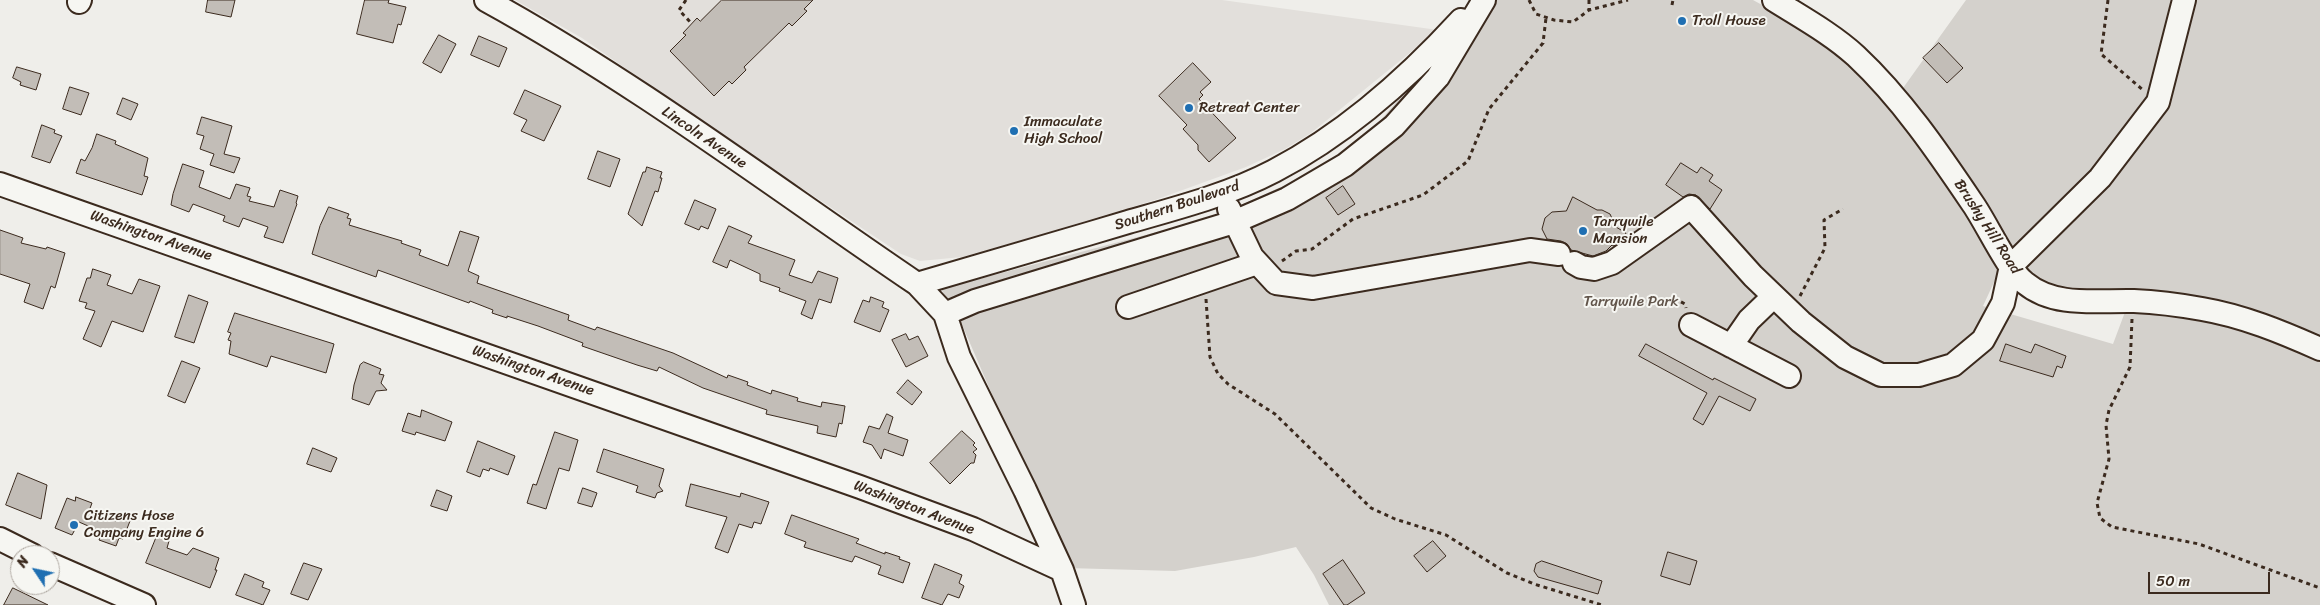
<!DOCTYPE html>
<html>
<head>
<meta charset="utf-8">
<style>
  body { margin:0 }
  #map { position:relative; width:2320px; height:605px; overflow:hidden; background:#efeeea; font-family:Sriracha,sans-serif }
  canvas { display:block }
  .north { position:absolute; left:10px; top:545px; width:50px; height:50px; box-sizing:border-box; background:#f6f6f2; border:1px solid #aba49d; border-radius:50%; rotate:304deg; font-size:14px; font-weight:700; line-height:20px; text-align:center; color:#3b2a1e }
  .north::after { content:''; display:block; margin:auto; width:18px; height:22px; background:#1f6fb2; clip-path:polygon(50% 0,100% 100%,50% 72%,0 100%) }
  .scale { position:absolute; left:2148px; top:572px; width:122px; height:22px; box-sizing:border-box; border:2px solid #3b2a1e; border-top:0; padding-left:6px; font-size:15px; line-height:18px; white-space:nowrap; color:#3b2a1e; -webkit-text-stroke:4px #f6f6f2; paint-order:stroke }
</style>
</head>
<body>
<div id="map">
<canvas width="2320" height="605"></canvas>
<div class="north">N</div>
<div class="scale">50 m</div>
</div>
<script>
const context = document.querySelector('canvas').getContext('2d');
context.lineJoin = 'round';
function paint(path, color) { context.fillStyle = color; context.fill(path, 'evenodd'); }
function strokePath(path, color, width, dash) { context.strokeStyle = color; context.lineWidth = width; context.lineCap = dash ? 'butt' : 'round'; context.setLineDash(dash || []); context.stroke(path); }
function write(font, color, halo, rows, align = 'center') {
  context.font = font + ' Sriracha,sans-serif'; context.lineWidth = 4; context.setLineDash([]); context.textBaseline = 'middle'; context.strokeStyle = halo; context.fillStyle = color; for (const [text, x, y, turn = 0] of rows) {
    context.save(); context.translate(x, y); context.rotate((+turn || 0) * Math.PI / 180); context.textAlign = isNaN(turn) ? turn : align; if (halo) context.strokeText(text, 0, 0); context.fillText(text, 0, 0); context.restore();
  }
}
paint(new Path2D(`
  M515,0H1222L1438,30L1311,133L1285,149L1246,167L1155,200L1020,241L962,257L920,261L901,254L714,130L582,38Z`), '#e2dfdb');
paint(new Path2D(`
  M1471,0H1753L1824,39L1863,78L1888,109L1966,0H2320V605H1329L1314,575L1296,547L1254,557L1175,571L1067,568L963,327L941,289L1217,216L1329,165L1373,129L1439,53ZM2001,267L2070,302L2125,312L2113,344L1983,306Z`), '#d4d1cc');
const building = new Path2D(`
  M208,0H235L231,17L206,12Z
  M365,0H389L388,3L406,7L401,25L398,24L393,43L357,34Z
  M722,0H813L804,9L807,11L792,26L789,23L744,67L746,70L732,84L729,81L714,96L670,51L686,35L683,33L697,18L700,21Z
  M439,35L456,44L441,73L423,63Z
  M479,36L507,48L499,67L471,55Z
  M1939,43L1963,68L1947,83L1923,58Z
  M1193,63L1211,82L1200,92L1203,95L1199,99L1236,138L1209,162L1198,150V145L1183,129L1187,125L1159,96Z
  M17,67L41,74L36,90L20,85L21,82L13,78Z
  M70,87L89,93L81,115L63,109Z
  M525,90L561,106L544,141L521,131L527,120L514,114Z
  M123,98L138,104L131,120L117,114Z
  M202,117L232,126L224,154L240,158L234,173L210,165L214,154L200,149L204,136L197,134Z
  M42,125L55,130L54,133L62,136L50,163L32,157Z
  M97,134L116,141L115,144L148,158L144,176L148,177L142,195L76,173L81,159L85,161L92,148Z
  M598,151L620,159L610,187L588,179Z
  M1681,163L1697,173L1701,167L1713,175L1709,181L1722,190L1710,209L1696,195L1689,194L1683,197L1666,185Z
  M183,164L204,171L199,187L230,199L236,184L250,188L247,196L251,197L249,201L274,207L280,190L298,196L296,203L297,204L283,243L264,237L268,227L243,218L239,227L223,221L225,216L193,204L189,212L171,205L173,194Z
  M647,167L662,172L660,178H662L658,192L655,191L642,226L628,214L643,172H645Z
  M1343,186L1355,204L1338,215L1326,198Z
  M1573,197L1597,210H1602L1610,214L1616,227L1626,233L1623,239L1614,246L1612,245L1606,251L1593,256L1571,250L1567,244L1561,241L1547,239L1542,229L1545,218L1552,212L1566,211Z
  M695,200L716,209L708,229L701,226L699,230L685,224Z
  M329,207L349,214L347,218L351,219L349,225L402,241L401,243L421,250L419,255L448,266L460,231L479,237L468,271L479,276L477,283L569,315L568,320L595,330L597,327L673,353L727,378L728,375L748,382L747,385L771,394L772,390L798,398L797,401L821,407L822,402L845,406L842,424L839,423L836,437L817,433L818,426L766,414L767,410L703,388L659,367L657,371L637,365L582,346L583,343L538,326L507,316V318L492,313L493,310L470,301L469,303L378,270L376,277L312,254L320,226Z
  M729,226L752,236L748,243L795,260L789,275L812,283L818,271L838,278L831,303L819,299L812,319L801,314L806,301L779,291L780,288L760,281V274L730,260L727,268L713,262Z
  M0,230L23,238L21,243L46,249L47,247L65,253L55,288L51,286L43,309L24,302L30,284L0,274Z
  M93,269L111,275L107,285L132,294L139,279L160,286L143,332L112,321L101,347L83,339L95,311L85,308L87,303L79,301L87,278H90Z
  M189,295L208,302L194,343L175,337Z
  M871,297L884,302L882,307L889,310L880,332L854,322L863,300L869,302Z
  M235,313L334,344L326,373L271,356L267,367L229,354L231,341L228,340L231,333L228,332Z
  M906,334L909,340L918,336L928,356L906,367L892,340Z
  M1646,344L1713,380L1714,378L1756,399L1750,411L1719,396L1703,425L1693,419L1707,393L1639,356Z
  M2006,344L2031,353L2035,344L2066,356L2062,368L2057,366L2053,377L2000,361Z
  M182,361L200,368L185,403L168,396Z
  M364,362L381,369L379,374L384,375L381,383L387,390L376,391L369,405L352,399L354,385L360,365Z
  M908,380L922,392L912,405L897,393Z
  M422,410L452,422L445,441L416,432L415,435L402,431L408,413L420,417Z
  M887,414L893,417L888,433L908,440L903,456L884,449L881,459L872,445L863,442L869,426L879,429Z
  M962,431L975,443L973,445L977,449L973,452L976,455L974,463H971L950,484L930,463Z
  M555,432L578,440L569,471L559,468L546,509L527,503L533,484L536,485Z
  M478,441L515,456L508,475L490,468L489,471L483,469L480,477L467,472Z
  M313,448L337,458L331,472L307,464Z
  M604,449L664,469L659,486L663,491L657,493L655,498L636,492L638,486L597,472Z
  M18,473L47,485L41,519L6,505Z
  M691,484L740,497L741,493L769,502L762,521L761,524L754,522L752,528L739,524L728,553L715,548L727,517L686,506Z
  M583,488L597,493L592,507L578,503Z
  M437,490L452,496L447,511L431,506Z
  M76,497L92,503L89,511L116,521L118,516L130,521L123,539L119,538L116,546L99,540L102,532L79,522L72,535L55,528L67,498L75,501Z
  M792,515L859,539L856,543L885,554V552L900,557L899,559L910,563L903,583L878,574L881,566L855,556L852,562L804,547L806,542L785,534Z
  M157,536L169,541L167,548L187,555L193,548L219,558L215,570H217L210,588L146,563Z
  M1433,541L1446,556L1427,572L1414,556Z
  M1668,552L1697,561L1690,585L1661,576Z
  M1343,560L1365,593L1347,605H1344L1323,574Z
  M1542,561L1602,581L1598,594L1538,577L1534,571L1536,564Z
  M304,563L322,569L308,600L291,594Z
  M935,564L962,575L959,583L964,586L959,598L948,594L942,605L922,598Z
  M245,574L264,582L262,587L270,590L263,605L236,595Z
  M13,588L48,605H4Z`);
paint(building, '#c2bdb7');
strokePath(building, '#3b2a1e', 1);
const minor = new Path2D(`
  M486,0C637,83 775,188 917,284L945,314L959,357L1025,490L1062,570L1074,605
  M1774,0C1801,17 1832,34 1856,56C1901,98 1938,152 1973,204C1987,224 2007,269 2025,283C2055,308 2098,300 2134,301C2157,302 2180,305 2202,309C2243,316 2282,332 2320,349
  M79,2L80,0
  M0,184L860,487L973,529L1062,570
  M1229,209L1252,257L1276,283L1313,288L1530,250L1559,254
  M1574,263L1581,267L1594,269L1612,263L1691,207L1753,276L1801,322L1845,357L1881,375H1919L1953,365L1983,340L2003,303L2011,266L2100,178L2158,102L2184,0
  M917,284C988,263 1058,243 1128,222C1177,208 1228,195 1274,171C1345,134 1407,79 1461,20
  M1128,307L1257,263
  M945,314L975,301L1234,222L1287,199L1345,165L1394,126L1438,77L1484,0
  M1691,325L1789,376
  M1731,346L1749,320L1774,296
  M0,539L32,555
  M50,564L144,605`);
strokePath(minor, '#3b2a1e', 26);
strokePath(new Path2D(`
  M686,0L679,10L692,24
  M1529,0L1536,14L1554,20L1573,22L1589,10L1628,0
  M1589,0V10
  M2108,0L2101,54L2143,90
  M1672,5L1673,0
  M1282,261L1296,251L1312,249L1353,219L1423,195L1468,161L1489,109L1543,43L1546,18
  M1800,296L1825,248L1824,220L1843,209
  M1674,298L1685,304L1686,308
  M1206,299L1210,357L1218,374L1228,384L1275,414L1371,508L1395,519L1446,535L1507,573L1534,584L1602,605
  M2132,319L2130,367L2109,410L2106,425L2109,459L2097,503L2100,518L2112,527L2199,544L2320,588`), '#3b2a1e', 3, [4, 4]);
strokePath(minor, '#f6f6f2', 22);
for (const [x, y, r, color] of [
  [1682,21,5,"#1f6fb2"],
  [1189,108,5,"#1f6fb2"],
  [1014,131,5,"#1f6fb2"],
  [1583,231,5,"#1f6fb2"],
  [74,525,5,"#1f6fb2"]
]) { const dot = new Path2D(); dot.arc(x, y, r, 0, 2 * Math.PI); context.fillStyle = color; context.fill(dot); strokePath(dot, '#f6f6f2', 2); }
write('15px', '#3b2a1e', '#f6f6f2', [
  ["Troll House",1692,21],
  ["Retreat Center",1199,108],
  ["Immaculate",1024,122],
  ["High School",1024,139],
  ["Tarrywile",1593,222],
  ["Mansion",1593,239],
  ["Citizens Hose",84,516],
  ["Company Engine 6",84,533]
], 'left');
write('15px', '#3b2a1e', '#f6f6f2', [
  ["Lincoln Avenue",704,138,34],
  ["Southern Boulevard",1177,206,-18],
  ["Brushy Hill Road",1987,227,57],
  ["Washington Avenue",151,236,19],
  ["Washington Avenue",533,371,19],
  ["Washington Avenue",914,508,21]
]);
write('15px', '#61544a', '#f6f6f2', [
  ["Tarrywile Park",1631,302]
]);
</script>
</body>
</html>
